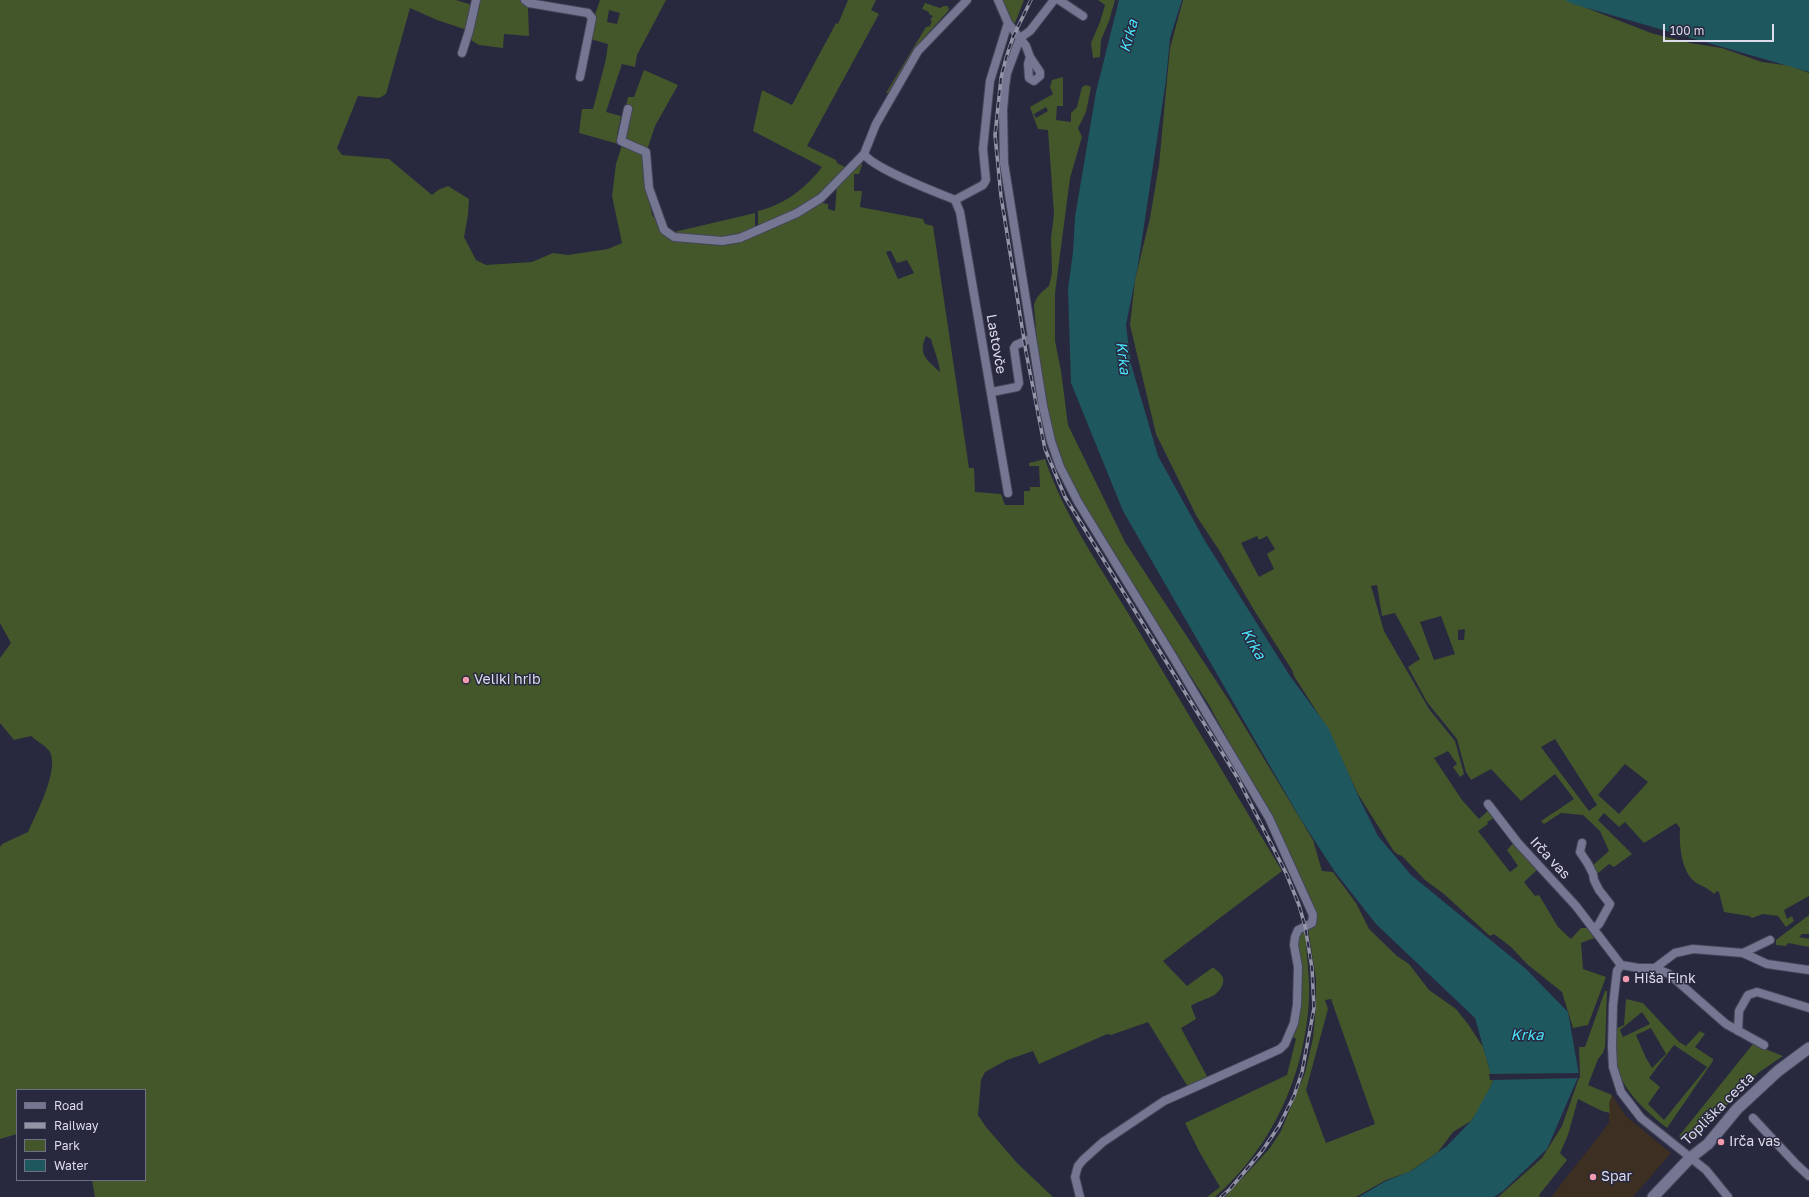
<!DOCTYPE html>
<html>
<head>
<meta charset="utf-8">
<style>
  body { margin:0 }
  #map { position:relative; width:1809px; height:1197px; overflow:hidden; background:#28283f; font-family:"Golos Text",sans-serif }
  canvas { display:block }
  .legend { position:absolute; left:16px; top:1089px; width:130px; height:92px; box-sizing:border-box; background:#28283f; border:1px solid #707084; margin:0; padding:5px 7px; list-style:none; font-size:12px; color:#dcdcec }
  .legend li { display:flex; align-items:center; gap:8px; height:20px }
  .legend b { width:20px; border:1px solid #707084 }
  .scale { position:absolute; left:1663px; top:24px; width:111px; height:18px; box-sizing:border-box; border:2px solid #dcdcec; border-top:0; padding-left:5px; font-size:12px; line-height:14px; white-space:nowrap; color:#dcdcec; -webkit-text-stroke:3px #28283f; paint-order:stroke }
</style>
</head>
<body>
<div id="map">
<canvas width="1809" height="1197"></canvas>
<ul class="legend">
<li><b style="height:5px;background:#757692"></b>Road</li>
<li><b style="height:5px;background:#9494a7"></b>Railway</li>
<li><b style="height:11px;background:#43572b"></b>Park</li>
<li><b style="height:11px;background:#1f575f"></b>Water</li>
</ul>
<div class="scale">100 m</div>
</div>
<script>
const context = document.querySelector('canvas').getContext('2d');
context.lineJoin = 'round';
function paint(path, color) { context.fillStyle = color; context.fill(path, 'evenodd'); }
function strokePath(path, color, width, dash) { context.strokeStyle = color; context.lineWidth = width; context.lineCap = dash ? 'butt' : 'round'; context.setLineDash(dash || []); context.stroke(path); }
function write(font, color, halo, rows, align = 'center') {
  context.font = font + ' "Golos Text",sans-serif'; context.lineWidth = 3; context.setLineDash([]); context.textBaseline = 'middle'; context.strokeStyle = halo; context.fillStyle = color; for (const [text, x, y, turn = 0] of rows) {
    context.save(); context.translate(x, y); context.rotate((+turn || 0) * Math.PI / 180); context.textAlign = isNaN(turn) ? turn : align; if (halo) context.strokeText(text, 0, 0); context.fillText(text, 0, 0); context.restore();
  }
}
paint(new Path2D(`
  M1612,1095L1626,1116L1671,1153L1633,1197H1551L1609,1123V1104Z`), '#3d2f22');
paint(new Path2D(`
  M0,0H456L472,5L467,30L437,20L410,8L386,94L379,98L358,96L337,148L342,155L389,159L432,195L438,190L448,186L469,199L468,215L464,237L476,260L486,265L532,262L553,253L568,255L608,249L622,243L612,196L616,164L622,145L579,133L582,109H593L606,59L608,44L587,38L600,0H666L637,55L635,67L622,64L606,112L621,116L617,135L622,145L625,143L621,135L622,126H626L627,120L623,119L628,97H634L644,70L678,85L655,126L648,147L646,179L652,215L662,227L670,233L755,213V230C724,242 709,237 677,235V240C693,240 710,244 726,243C753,241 794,216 817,202L828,204V209L835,211L837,184L861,162L862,165L859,174H854V191H862L860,207L923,219L925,224L933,226L969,468H974L975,492L1001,494L1005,505H1024V491H1030V487H1040L1039,466H1029V463L1045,459C1064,515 1098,563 1128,613C1179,699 1231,785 1282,871L1163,961L1187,986L1212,968H1214C1221,974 1226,977 1222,986C1215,1000 1202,998 1191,1006L1196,1019L1181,1028L1208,1078L1188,1087L1148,1022L1111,1035L1107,1034L1039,1064L1033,1051L1007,1060L985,1072L981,1080L978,1115L986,1127L1017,1163L1053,1197H95L92,1180H145V1090H17V1134L0,1139V847L2,844L28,832C36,814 59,771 50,752C46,746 37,741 31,736L14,740L0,723V658L11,643L0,623ZM609,10L620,13L617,24L607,22ZM889,251H891L897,263L907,260L914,273L898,279L886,252ZM926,336L931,339C934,351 939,360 940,372C926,359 918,355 926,336Z
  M478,0H520L523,4L528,7L529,36L504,34L503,48L479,45L469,39Z
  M848,0H876L871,10L879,14L807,146L836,160L837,163L847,168L833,182L803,207L758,229V211C784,205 806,188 822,167L753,131L762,90L792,105L834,27L836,23L838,24Z
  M1002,0H1024L1015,23H1011Z
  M1098,0H1115L1109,21L1101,40L1100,57L1093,58L1091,43L1100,22L1105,5Z
  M1183,0H1566L1651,33L1690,43L1722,48L1762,62L1791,66L1809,73V896L1784,910L1787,919L1792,916L1794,921L1786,927L1778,916L1763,914L1752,918L1749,916L1724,912L1719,892L1717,891L1714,894C1707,887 1703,887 1695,882C1681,871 1679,844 1680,828L1676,823L1644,843L1625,822L1619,827L1604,813L1598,820L1632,854L1614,867L1609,864L1597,874L1592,866L1609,851L1600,831L1583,815L1561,813L1544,824L1541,821L1574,799L1555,774L1521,801L1491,769L1471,780L1466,772L1457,739L1427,702L1408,667L1420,659L1395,613L1382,616L1377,585L1371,586L1384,631L1429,709L1455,741L1464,774L1460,777L1453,767L1457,764L1448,751L1434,758L1462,800L1479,819L1489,810L1496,817L1487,822L1488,824L1478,831L1510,872L1518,866L1507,850L1515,841L1538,869L1524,882L1535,896L1539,895L1558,927L1571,939L1581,928H1589L1597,937L1581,943L1583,969L1606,977L1588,1025L1573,1028L1562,992L1527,964L1511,947L1494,934L1490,936L1444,894L1425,880L1402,856L1397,854L1393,850L1358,794L1326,726L1294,676L1292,670L1254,610L1219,550L1197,517L1156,434L1130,325L1135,280L1150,218L1159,165L1170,48ZM1257,536L1259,540L1267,536L1275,549L1267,554L1274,569L1259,577L1241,543ZM1441,616L1455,654L1434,660L1420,622ZM1465,629L1464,640H1458V630ZM1555,739L1597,805L1589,811L1541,747ZM1625,764L1648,782L1619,814L1598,795Z
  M925,3L940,8L944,6H948L949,10L914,49L888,93H886L926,27L930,26L932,21L930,20L933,16L929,14V12L922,9Z
  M1063,77V106H1057L1056,120L1071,122V113L1077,107L1082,87L1086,85L1091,87L1086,112L1078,128L1082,137L1070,178L1055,293V341L1061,371L1068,425L1125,542L1228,699L1313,840L1322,871L1333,872L1356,903L1369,929L1397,956L1409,964L1429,990L1456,1009L1468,1024L1483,1047L1493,1081L1485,1100L1471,1121L1453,1132L1438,1152L1409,1172L1386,1180L1356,1197H1225L1270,1148L1281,1131L1305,1073L1313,1038L1316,1006V979L1308,929L1315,912L1313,903L1272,818L1246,773L1209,705L1106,542L1073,486L1053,441L1038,356L1034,305C1036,297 1042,291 1049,286L1052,273L1051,238L1054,214L1048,130L1038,129L1030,107L1053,94L1050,87L1052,80ZM1046,107L1048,111L1036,118L1034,114ZM1331,999L1375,1124L1326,1143L1306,1090L1328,1009L1325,1000Z
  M1809,915V934H1802L1799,937L1809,939V947L1788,943L1786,946L1776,945V940Z
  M1305,929C1306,953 1310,976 1309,999C1305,1076 1272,1147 1215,1197H1207L1220,1187L1200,1153L1185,1123L1287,1075L1296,1039L1293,1037L1297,1021L1298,935Z
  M1605,991H1607L1605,1047L1603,1053L1598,1059L1588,1085L1612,1095L1609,1104L1610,1113L1602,1111L1578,1099L1568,1135L1560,1153L1567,1160L1539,1195L1540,1197H1498L1542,1158L1562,1126L1580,1075L1579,1047H1585Z
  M1626,999L1643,1003L1679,1042L1686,1046L1700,1031L1705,1034L1695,1047L1713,1059V1061L1667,1128C1647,1112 1626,1094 1617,1069C1613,1057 1615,1041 1615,1029L1624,1025ZM1642,1012L1650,1024L1623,1037L1620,1030ZM1651,1028L1666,1054L1652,1068L1646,1058L1636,1035ZM1674,1045L1707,1067L1664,1120L1648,1104L1660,1087L1649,1078Z
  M1753,1044L1783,1056L1758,1073L1695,1138L1683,1139L1679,1136Z`), '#43572b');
paint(new Path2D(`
  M1119,0H1182L1170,38L1166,80L1138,265L1126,325L1131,364L1158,456L1205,541L1290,676L1329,729L1360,800L1378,836L1411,875L1526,969L1568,1012L1579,1075L1547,1149L1503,1191L1494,1197H1359L1386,1181L1411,1171L1447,1146L1472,1120L1493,1082L1475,1018L1376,924L1335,872L1300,818L1123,511L1071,383L1068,289L1073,252L1075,217L1096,92Z
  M1565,0H1809V72L1573,4Z`), '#1f575f');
paint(new Path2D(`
  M1580,1073V1078L1490,1080L1489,1074Z`), '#28283f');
const street = new Path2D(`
  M525,0L529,3L588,13L592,18L580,77
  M998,0L1008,23L1026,46L1030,57L1040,72V76L1034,81L1029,78L1028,64L1030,57
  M1059,0L1083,16
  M1020,38L1007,73L1005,87L1003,110L1004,163L1043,406L1051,441L1060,467L1078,502L1173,657L1269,818L1313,915L1312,923L1298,930L1295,937L1294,945L1298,967L1297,1005L1294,1023L1285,1044L1280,1049L1258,1059L1164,1101L1103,1142L1083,1160L1078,1166L1075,1177L1080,1197
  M1020,38L1030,31L1054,0
  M462,53L469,31L476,0
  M628,109L621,141L646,152L649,188L664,230L674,237L722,241L740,238L797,213L821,198L864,154L876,124L918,51L967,0
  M864,154C874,169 936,192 955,200L983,185L986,180L983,149L990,81L1008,23
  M955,200L960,212L1008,493
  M992,392L1017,387L1019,383L1014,348L1016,345L1032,338
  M1488,804L1518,843L1576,906L1621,965L1639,968H1655L1669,974L1726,1024L1764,1045
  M1582,843L1580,852L1588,864L1593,874L1594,880L1599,890L1610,904L1599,924L1594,929
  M1743,953L1767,964L1809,970
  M1621,965L1617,971L1613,1005L1612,1047L1613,1067L1621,1092L1641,1118L1706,1170L1728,1197
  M1655,968L1675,953L1693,949L1743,953L1770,940
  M1738,1031L1739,1011L1748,995L1757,992L1809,1008
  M1753,1118L1796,1164L1809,1176`);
const secondary = new Path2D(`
  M1653,1197L1690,1158L1708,1144L1737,1109L1778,1071L1809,1048`);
strokePath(street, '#464559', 10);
strokePath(secondary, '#464559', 13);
strokePath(street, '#757692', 8);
strokePath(secondary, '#757692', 11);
const rail = new Path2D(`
  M1031,0L1013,37L1006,58L1001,78L995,135L1001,196L1026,352L1045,449L1065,497L1237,777L1286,873L1299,905L1305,926L1312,968L1314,1008L1302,1072L1294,1096L1279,1126L1262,1151L1230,1189L1221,1197`);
strokePath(rail, '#9494a7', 3.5);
strokePath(rail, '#28283f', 2, [6]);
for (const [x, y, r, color] of [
  [466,680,4,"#f29aae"],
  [1626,979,4,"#f29aae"],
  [1721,1142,4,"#f29aae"],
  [1593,1177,4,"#f29aae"]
]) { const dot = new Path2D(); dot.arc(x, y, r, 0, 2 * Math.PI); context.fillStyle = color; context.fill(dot); strokePath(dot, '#28283f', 1.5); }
write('14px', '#dcdcec', '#28283f', [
  ["Lastovče",996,344,80],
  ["Irča vas",1550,858,47],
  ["Topliška cesta",1718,1109,-45]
]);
write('14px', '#dcdcec', '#28283f', [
  ["Veliki hrib",474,680],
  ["Hiša Fink",1634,979],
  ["Irča vas",1729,1142],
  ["Spar",1601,1177]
], 'left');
write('italic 15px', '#4ae3f9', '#28283f', [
  ["Krka",1129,36,-75],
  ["Krka",1123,358,83],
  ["Krka",1253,644,60],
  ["Krka",1527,1035]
]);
</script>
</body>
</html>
